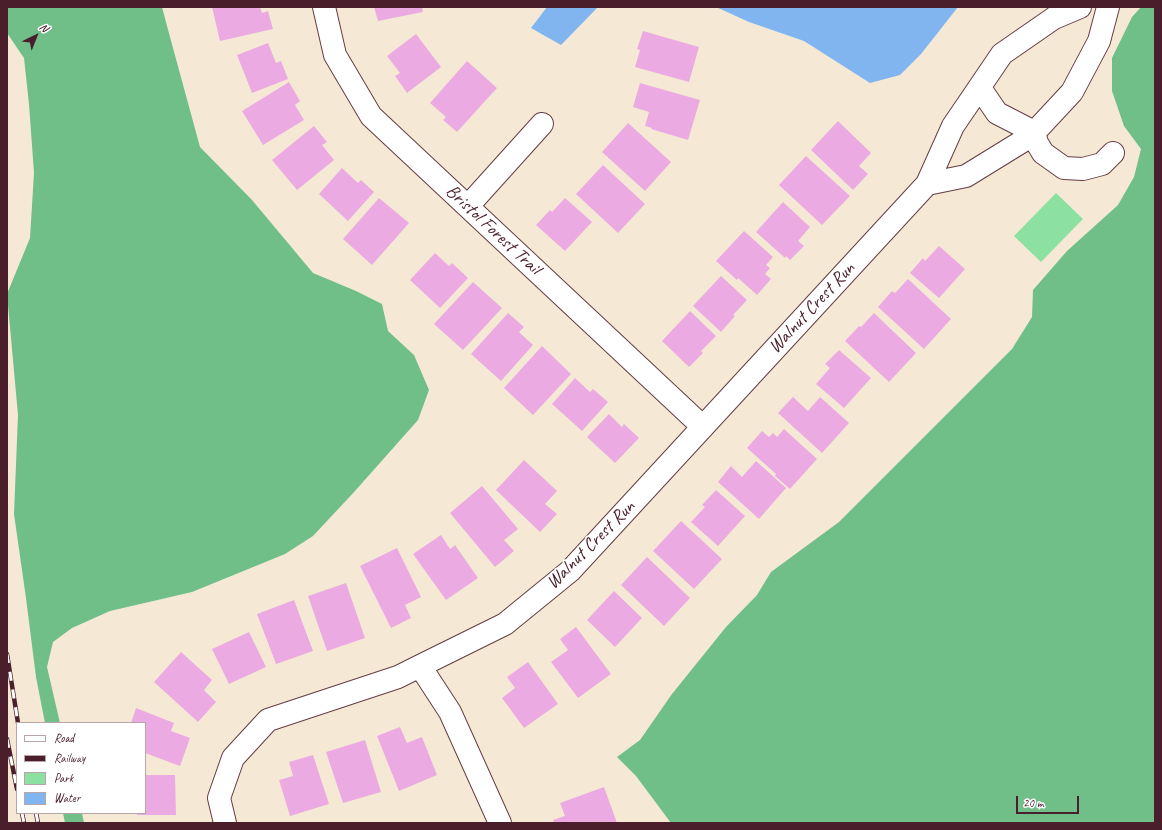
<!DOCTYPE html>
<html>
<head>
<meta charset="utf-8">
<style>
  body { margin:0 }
  #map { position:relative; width:1162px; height:830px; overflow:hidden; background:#f5e9d5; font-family:Caveat,sans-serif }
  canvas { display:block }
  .frame { position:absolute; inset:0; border:8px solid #4a1f2b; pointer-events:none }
  .legend { position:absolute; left:16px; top:722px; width:130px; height:92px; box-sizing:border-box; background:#fff; border:1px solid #b7a5aa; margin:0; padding:5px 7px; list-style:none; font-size:12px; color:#4a1f2b }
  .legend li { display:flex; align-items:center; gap:8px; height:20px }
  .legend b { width:20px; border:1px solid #b7a5aa }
  .north { position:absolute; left:16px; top:16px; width:40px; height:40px; -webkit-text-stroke:3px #fff; paint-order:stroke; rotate:43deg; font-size:11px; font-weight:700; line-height:16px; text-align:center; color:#4a1f2b }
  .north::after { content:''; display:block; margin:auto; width:14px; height:18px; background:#4a1f2b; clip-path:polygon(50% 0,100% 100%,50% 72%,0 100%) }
  .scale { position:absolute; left:1016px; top:796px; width:63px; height:18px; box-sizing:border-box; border:2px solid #4a1f2b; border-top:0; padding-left:5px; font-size:12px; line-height:14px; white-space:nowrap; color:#4a1f2b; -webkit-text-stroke:3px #fff; paint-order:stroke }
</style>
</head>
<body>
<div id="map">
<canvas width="1162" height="830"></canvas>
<div class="frame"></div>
<ul class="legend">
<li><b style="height:5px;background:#fff"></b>Road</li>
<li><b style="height:5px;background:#4a1f2b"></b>Railway</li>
<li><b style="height:11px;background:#8be0a2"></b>Park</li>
<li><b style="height:11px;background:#81b5ef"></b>Water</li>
</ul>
<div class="north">N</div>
<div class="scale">20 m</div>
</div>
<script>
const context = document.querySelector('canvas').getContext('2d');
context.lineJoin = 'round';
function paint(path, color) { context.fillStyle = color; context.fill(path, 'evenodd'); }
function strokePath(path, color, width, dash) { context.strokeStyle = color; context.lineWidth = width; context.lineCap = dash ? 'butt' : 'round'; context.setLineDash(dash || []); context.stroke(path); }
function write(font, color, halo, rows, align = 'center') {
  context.font = font + ' Caveat,sans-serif'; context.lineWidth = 3.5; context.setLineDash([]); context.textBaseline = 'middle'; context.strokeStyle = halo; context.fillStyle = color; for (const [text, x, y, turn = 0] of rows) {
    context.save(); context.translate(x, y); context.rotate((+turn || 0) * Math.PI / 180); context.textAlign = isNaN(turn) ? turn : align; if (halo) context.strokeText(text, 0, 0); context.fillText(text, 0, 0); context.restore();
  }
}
paint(new Path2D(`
  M1056,193L1083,219L1041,262L1014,236Z`), '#8be0a2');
paint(new Path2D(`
  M7,7H162L167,26L200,147L252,200L313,273L356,291L382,304L388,331L414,355L429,390L418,420L355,491L313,536L285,554L192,592L110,611L72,628L53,642L47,667L60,723H45L36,677L26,598L14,514L18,415L7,294L30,238L34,173L29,104L24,58L7,33Z
  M1141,7H1155V823H671L636,776L617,757L640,740L672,694L726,627L757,595L771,572L839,522L1012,349L1032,317L1033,290L1067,251L1118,205L1134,177L1141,149L1124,126L1112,91V58L1132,17Z
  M63,813H82L84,823H65Z`), '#70be88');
paint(new Path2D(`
  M547,7H598L561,45L531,28Z
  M716,7H958L921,54L900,75L870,83L804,41L749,22Z`), '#81b5ef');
paint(new Path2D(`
  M212,7H260L262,13L268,11L273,29L220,41Z
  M374,7H422L423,12L378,21Z
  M643,31L699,47L689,82L635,67L640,50L637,49Z
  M416,34L441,67L407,93L395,76L400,73L387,56Z
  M268,43L276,63L281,61L288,79L252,93L237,55Z
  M467,61L497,88L457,132L443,120L446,117L430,103Z
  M289,82L300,101L295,105L304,120L263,145L242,111Z
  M640,83L700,100L688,140L651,129L652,128L645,126L649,112L633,107Z
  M838,121L871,153L859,166L868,174L853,190L811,150Z
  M628,123L671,162L645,191L602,152Z
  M314,126L327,142L322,145L334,160L297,190L272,160Z
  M806,156L850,196L822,225L779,185Z
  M603,165L645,204L618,233L576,194Z
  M342,168L358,183L361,180L374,192L348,221L319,194Z
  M379,198L409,223L372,265L343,239Z
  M565,198L592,222L565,251L536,225L550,210L552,212Z
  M783,202L810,227L798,241L804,246L790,260L786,256L785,258L756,232Z
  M744,231L773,257L766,265L770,268L765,274L771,279L757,295L738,278L737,280L716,261Z
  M939,246L965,269L939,298L910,273L923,258L925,261Z
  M435,253L449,266L452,263L468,278L440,308L410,280Z
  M721,276L747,300L733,315L735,316L721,332L693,306Z
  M908,279L951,319L924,349L878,307L892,291L895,293Z
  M473,282L502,308L463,350L434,324Z
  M690,311L716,336L701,351L703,353L689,367L662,341Z
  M508,313L524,327L519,332L533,345L501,381L471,354Z
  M874,313L916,353L889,382L845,341L859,326L861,327Z
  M542,346L571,374L533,415L504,388Z
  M839,350L871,378L844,408L816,384L830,368L825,364Z
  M575,378L590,392L593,389L608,402L582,431L552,404Z
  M793,397L808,411L820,397L849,423L822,453L778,413Z
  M609,414L622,427L624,424L639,438L615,463L587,437Z
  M784,429L817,459L790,489L775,476L776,474L747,448L762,431L769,437L773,433L777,437Z
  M524,460L557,491L545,504L557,514L540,532L496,490Z
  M756,461L786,488L759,519L718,482L731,466L742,477Z
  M482,486L518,529L504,540L514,551L495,567L450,513Z
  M716,490L745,516L718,546L691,522L705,507L702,505Z
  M681,521L722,559L694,589L653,551Z
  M441,535L450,549L455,545L478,578L446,600L413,554Z
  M397,548L421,597L405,605L411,618L391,628L360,566Z
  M647,557L690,598L664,626L621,585Z
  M346,583L365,638L327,651L308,596Z
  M614,591L642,618L615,647L587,620Z
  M294,600L313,651L276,664L257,614Z
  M576,627L611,674L578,698L551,662L568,650L560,639Z
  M249,632L266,667L229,684L212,649Z
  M181,652L212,680L204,690L216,702L198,722L154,682Z
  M528,662L558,704L524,728L502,698L515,688L507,677Z
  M136,708L174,723L171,731L190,738L180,766L145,753V723H131Z
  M400,727L407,743L422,737L437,775L399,791L377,736Z
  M365,740L381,792L343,803L326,752Z
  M313,755L329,804L290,816L279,780L293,776L289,762Z
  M145,775H175L176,815H137V813H145Z
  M604,787L617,823H554L553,820L565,816L560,803Z`), '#ebabe2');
const minor = new Path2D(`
  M324,7L335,55L371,116L703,427
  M980,88L997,113L1034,132L1037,143L1043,153L1064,168L1083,169L1102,164L1113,153
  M927,184L966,176L1031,136L1072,92L1099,41L1108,7
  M468,206L542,124
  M420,666L450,712L500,823
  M225,823L219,798L233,758L268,720L398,677L420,666L505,624L570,571L927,184L953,126L1002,54L1054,18L1080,7`);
strokePath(minor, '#643d44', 24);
strokePath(minor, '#fff', 22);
const rail = new Path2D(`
  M7,654L18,723
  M7,739L17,789
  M22,813L24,823
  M36,813L38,823`);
strokePath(rail, '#4a1f2b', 4.5);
strokePath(rail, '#fff', 3, [9]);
write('19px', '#4a1f2b', '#fff', [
  ["Bristol Forest Trail",493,230,43],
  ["Walnut Crest Run",812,308,-47],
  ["Walnut Crest Run",591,545,-45]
]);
</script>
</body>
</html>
